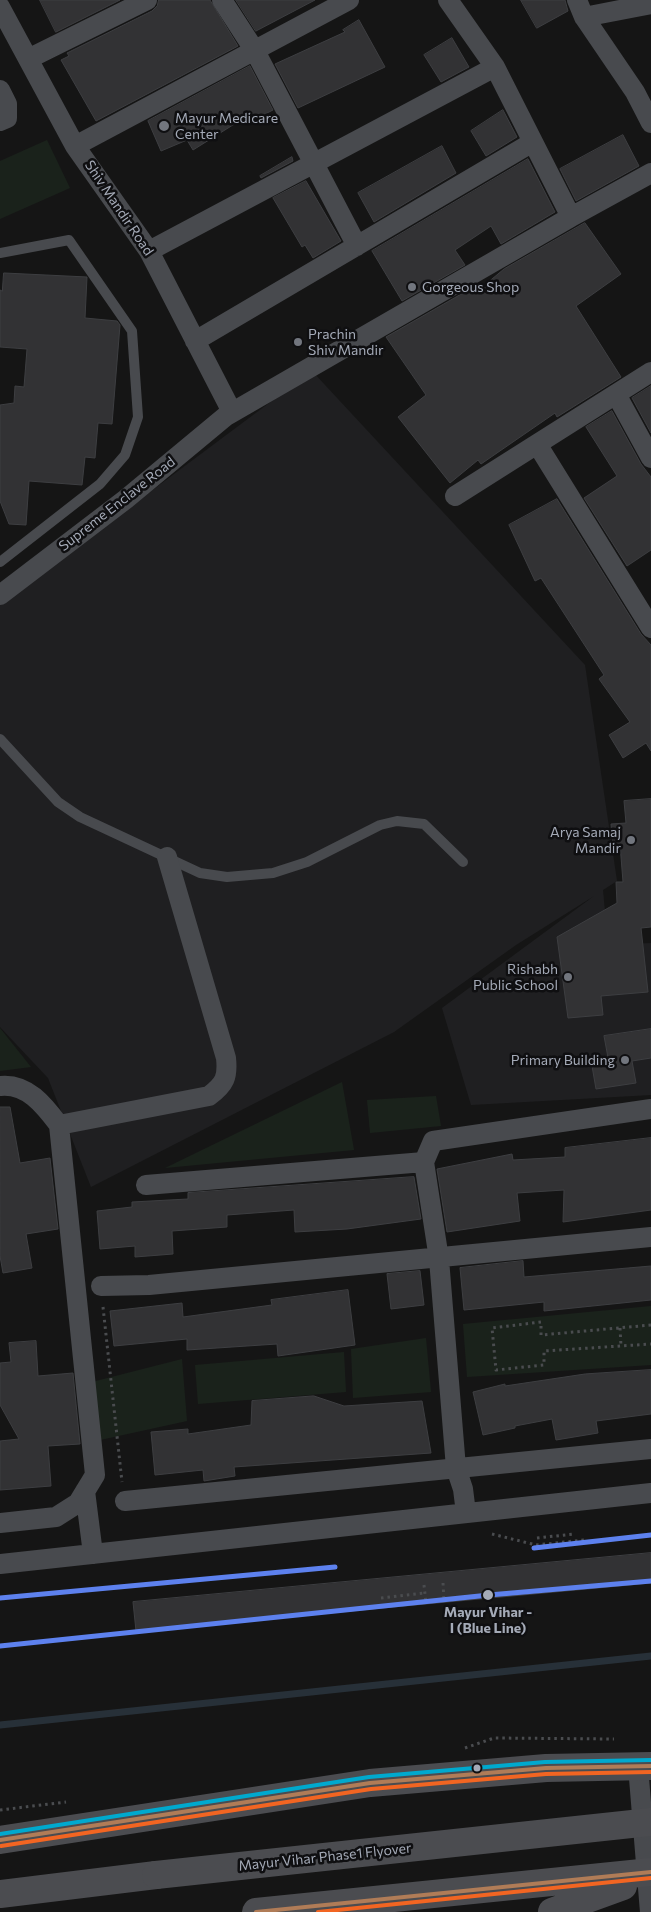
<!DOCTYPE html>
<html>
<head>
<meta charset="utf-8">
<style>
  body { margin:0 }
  canvas { display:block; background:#151515 }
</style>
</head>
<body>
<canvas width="651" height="1912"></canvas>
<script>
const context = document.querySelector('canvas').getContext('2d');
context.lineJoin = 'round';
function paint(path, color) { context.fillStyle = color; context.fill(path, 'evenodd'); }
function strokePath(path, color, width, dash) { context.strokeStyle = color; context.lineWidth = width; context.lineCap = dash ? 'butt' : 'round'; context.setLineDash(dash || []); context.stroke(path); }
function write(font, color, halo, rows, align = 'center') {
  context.font = font + ' Commissioner,sans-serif'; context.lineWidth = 5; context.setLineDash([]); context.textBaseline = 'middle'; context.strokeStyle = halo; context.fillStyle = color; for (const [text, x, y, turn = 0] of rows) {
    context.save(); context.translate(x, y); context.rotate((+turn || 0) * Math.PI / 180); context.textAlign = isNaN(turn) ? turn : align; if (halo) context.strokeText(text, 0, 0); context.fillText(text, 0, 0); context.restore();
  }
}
paint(new Path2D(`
  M312,371L585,665L617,881L603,890L608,945L651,943V1095L471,1105L442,1008L594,896L516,945L394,1032L91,1187L48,1078L0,1027V604Z`), '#1f1f21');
paint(new Path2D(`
  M47,140L70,188L0,219V161Z
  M0,1028L31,1067L0,1071Z
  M342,1082L354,1150L165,1168Z
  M436,1096L441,1126L370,1133L367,1100Z
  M651,1306V1365L467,1377L463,1324Z
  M426,1338L431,1392L353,1398L351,1349Z
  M344,1352L346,1392L198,1404L195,1365Z
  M182,1359L187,1421L91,1442L84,1384Z`), '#1a221b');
strokePath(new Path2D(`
  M0,1725L651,1656`), '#273038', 7);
const building = new Path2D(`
  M40,0H120L56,32Z
  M159,0H210L238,46L96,121L61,60L69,56L67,53L152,11L157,6Z
  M236,0H315L256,31Z
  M521,0H565L568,11L537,28Z
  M359,20L385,67L298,108L275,64L345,32L343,30Z
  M452,38L469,67L441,82L424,55Z
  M250,66L273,110L255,119L252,113L193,150L187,140L161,151L148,121Z
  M503,110L517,137L486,156L471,131Z
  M623,135L639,166L576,201L560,169Z
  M442,146L456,173L374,222L358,193Z
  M292,157L293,161L261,178L260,176Z
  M528,159L555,212L501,244L491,226L455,250L465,265L402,301L372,251Z
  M306,181L341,241L313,258L305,245L302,247L273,198Z
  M585,223L621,274L576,306L621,377L557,417L555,413L481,464L478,460L450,483L398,417L426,395L386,337L477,285L480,289L504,269Z
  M4,273L87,277L85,318L117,321L120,325L112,424L98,423L95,458L85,457L82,485L29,481L26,525L9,524L0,501V405L14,403L15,386L24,387L27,349L0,347V290L2,291Z
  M651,386V433L632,398Z
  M612,411L641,464L651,477V550L627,566L584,498L617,476L586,427Z
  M557,499L641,634L651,645V751L646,743L623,758L609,735L630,722L599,679L604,675L541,578L535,581L509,525Z
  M651,799V927L641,928L648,992L601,996L603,1015L568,1018L557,937L617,903L616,882H623L620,844L613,845L611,824L626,823L624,801Z
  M651,1029V1058L632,1061L636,1083L596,1089L592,1066L609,1063L604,1036Z
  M0,1107H10L20,1163L50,1158L58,1229L26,1234L32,1268L3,1273L0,1256Z
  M651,1138V1210L563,1222L564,1190L517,1193L520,1221L447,1232L437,1169L512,1154L513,1160L565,1157V1148Z
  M414,1177L421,1219L347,1229L295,1232L294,1210L227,1215V1227L172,1231L173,1254L135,1257V1246L100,1249L97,1211L132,1207V1202L188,1199V1193Z
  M523,1261L524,1277L651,1266V1300L544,1311V1302L464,1310L460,1268Z
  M420,1271L424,1305L391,1309L387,1274Z
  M348,1290L355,1345L278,1356L277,1344L187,1350V1339L114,1346L110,1311L182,1303L183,1317L272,1305L271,1300Z
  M36,1341L38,1376L73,1373L80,1444L48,1446L51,1486L0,1490V1441L19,1439L0,1405V1363L11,1362L9,1343Z
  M651,1370V1414L596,1421L598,1433L556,1440L552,1419L515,1426V1428L483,1435L473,1392L505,1384V1386L585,1374Z
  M314,1396L344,1406L422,1401L431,1453L234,1467L235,1476L204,1481L203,1470L155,1475L151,1432L188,1429V1434L251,1425L252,1401Z
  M651,1553V1583L136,1631L133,1602Z`);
paint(building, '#323234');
strokePath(building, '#3d3e41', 1);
strokePath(new Path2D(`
  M103,1307L122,1482
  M651,1325L541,1335V1322L492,1328L496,1370L544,1365V1351L651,1344
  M620,1328L621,1346
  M492,1534L536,1545L584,1540
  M537,1538L574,1534
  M443,1583L444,1601
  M424,1585L426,1603
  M381,1598L425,1593
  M465,1748L494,1738L614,1739
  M0,1810L66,1802`), '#4a4c4f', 3, [2.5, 4]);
strokePath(new Path2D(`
  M0,253L69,240L132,331L138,417L125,455L100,484L0,562
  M0,739L58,802L80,817L200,873L227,877L273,873L307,862L380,825L397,821L424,824L463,862`), '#484a4e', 10);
strokePath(new Path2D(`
  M222,0L255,51L357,246
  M577,0L584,17L635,92L651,123
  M0,7L75,146L149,251L232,412
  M584,17L651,4
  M28,59L147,0
  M0,90L7,104V118L0,121
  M75,146L349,0
  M571,217L651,173
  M149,251L495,67
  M195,341L533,142
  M616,394L651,458
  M537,444L651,628
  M455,496L651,372
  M0,595L126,499L226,416L571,217L495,67L448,0
  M0,1086C27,1083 44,1105 59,1125L95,1475L78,1503L56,1517L0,1523
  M59,1125L209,1096C225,1084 228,1077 226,1058L167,857
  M146,1185L424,1162
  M101,1286L149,1285L651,1237
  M85,1491L93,1554
  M125,1501L651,1449
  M466,1513L463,1489L456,1468L439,1259L424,1162L433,1141L651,1109
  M0,1564L651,1493
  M638,1766L650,1912`), '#484a4e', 20);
strokePath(new Path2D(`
  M0,1840L370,1783L546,1768L651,1766
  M0,1894L156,1875`), '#4b4c50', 28);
strokePath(new Path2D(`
  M156,1875L651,1822
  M256,1912L651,1872
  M552,1912L623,1886`), '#4b4c50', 28);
strokePath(new Path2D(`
  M0,1840L370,1783L546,1768L651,1766
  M256,1912L651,1872`), '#b07c57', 4);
strokePath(new Path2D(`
  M1,1846L371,1789L546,1774L651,1772
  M318,1912L651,1878`), '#f26522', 4);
strokePath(new Path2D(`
  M0,1834L369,1777L545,1762L651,1760`), '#00a9ce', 4);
strokePath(new Path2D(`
  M534,1548L651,1535
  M0,1598L335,1567
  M0,1646L489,1595L651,1581`), '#5d81ee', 5);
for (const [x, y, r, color] of [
  [164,126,6,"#72767e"],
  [412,287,5,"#72767e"],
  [298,342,5,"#72767e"],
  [631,840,5,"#72767e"],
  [568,977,5,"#72767e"],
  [625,1060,5,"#72767e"],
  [488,1595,6,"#a4aab7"],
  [477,1768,4.5,"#a4aab7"]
]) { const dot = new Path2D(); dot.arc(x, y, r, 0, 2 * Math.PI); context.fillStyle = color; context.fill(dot); strokePath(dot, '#0f0f11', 2); }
write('14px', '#a4aab7', '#0f0f11', [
  ["Mayur Medicare",175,118],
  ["Center",175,134],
  ["Gorgeous Shop",422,287],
  ["Prachin",308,334],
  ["Shiv Mandir",308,350],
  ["Arya Samaj",621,832,"right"],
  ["Mandir",621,848,"right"],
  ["Rishabh",558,969,"right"],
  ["Public School",558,985,"right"],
  ["Primary Building",615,1060,"right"]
], 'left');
write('14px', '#a4aab7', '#0f0f11', [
  ["Shiv Mandir Road",119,208,56],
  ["Supreme Enclave Road",117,504,-38],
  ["Mayur Vihar Phase1 Flyover",325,1857,-6]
]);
write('bold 14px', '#a4aab7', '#0f0f11', [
  ["Mayur Vihar -",488,1612],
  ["I (Blue Line)",488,1628]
]);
</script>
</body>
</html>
